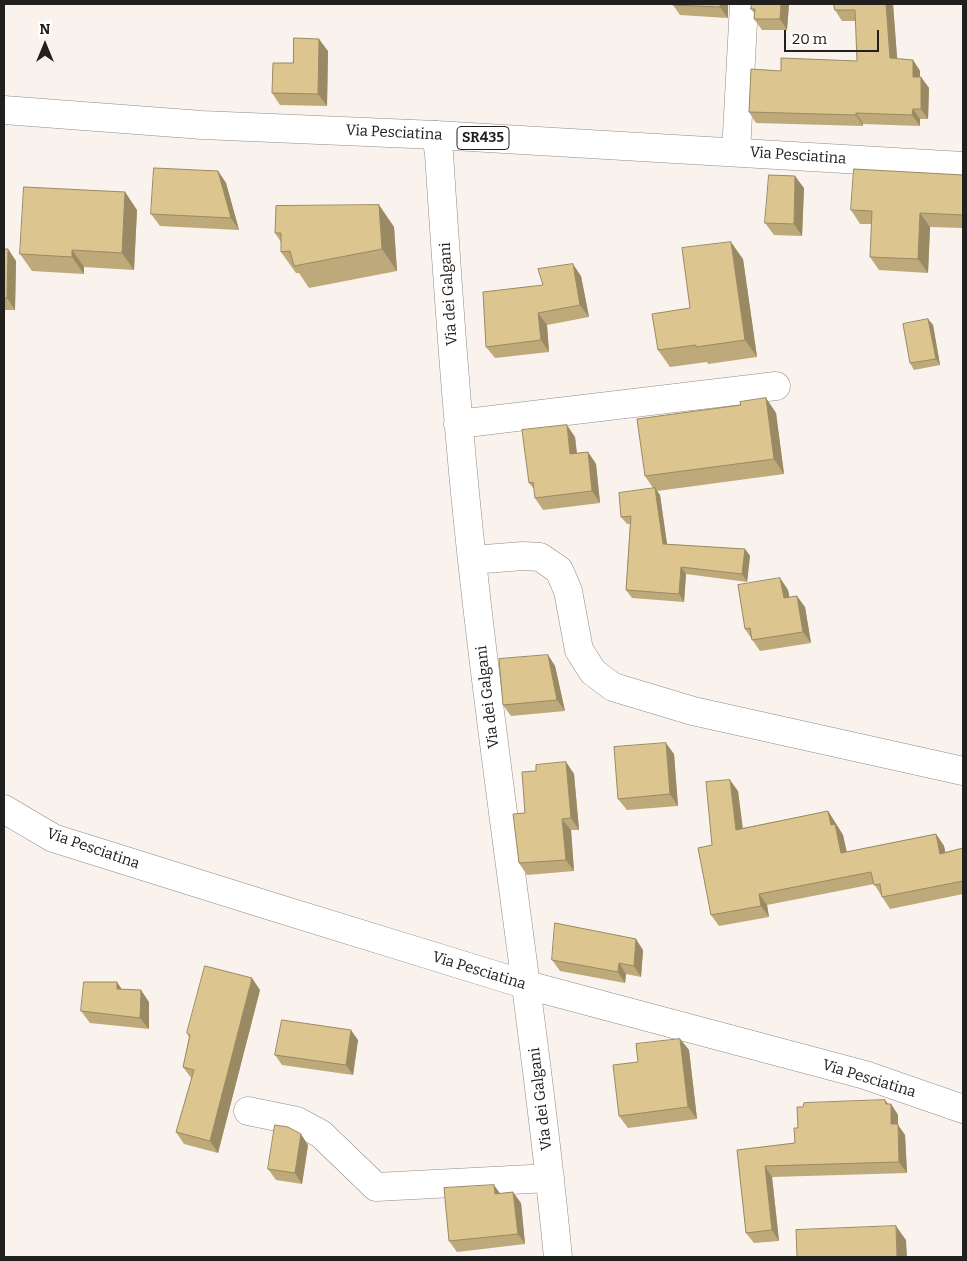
<!DOCTYPE html>
<html>
<head>
<meta charset="utf-8">
<style>
  body { margin:0 }
  #map { position:relative; width:967px; height:1261px; overflow:hidden; background:#f9f2ed; font-family:Bitter,serif }
  canvas { display:block }
  .frame { position:absolute; inset:0; border:5px solid #22201e; pointer-events:none }
  .north { position:absolute; left:20px; top:20px; width:50px; height:50px; -webkit-text-stroke:4px #fff; paint-order:stroke; rotate:0deg; font-size:14px; font-weight:700; line-height:20px; text-align:center; color:#22201e }
  .north::after { content:''; display:block; margin:auto; width:18px; height:22px; background:#22201e; clip-path:polygon(50% 0,100% 100%,50% 72%,0 100%) }
  .scale { position:absolute; left:784px; top:30px; width:95px; height:22px; box-sizing:border-box; border:2px solid #22201e; border-top:0; padding-left:6px; font-size:15px; line-height:18px; white-space:nowrap; color:#22201e; -webkit-text-stroke:4px #fff; paint-order:stroke }
</style>
</head>
<body>
<div id="map">
<canvas width="967" height="1261"></canvas>
<div class="frame"></div>
<div class="north">N</div>
<div class="scale">20 m</div>
</div>
<script>
const context = document.querySelector('canvas').getContext('2d');
context.lineJoin = 'round';
function strokePath(path, color, width, dash) { context.strokeStyle = color; context.lineWidth = width; context.lineCap = dash ? 'butt' : 'round'; context.setLineDash(dash || []); context.stroke(path); }
function paint(path, color) { context.fillStyle = color; context.fill(path, 'evenodd'); }
function write(font, color, halo, rows, align = 'center') {
  context.font = font + ' Bitter,serif'; context.lineWidth = 4; context.setLineDash([]); context.textBaseline = 'middle'; context.strokeStyle = halo; context.fillStyle = color; for (const [text, x, y, turn = 0] of rows) {
    context.save(); context.translate(x, y); context.rotate((+turn || 0) * Math.PI / 180); context.textAlign = isNaN(turn) ? turn : align; if (halo) context.strokeText(text, 0, 0); context.fillText(text, 0, 0); context.restore();
  }
}
const minor = new Path2D(`
  M436,135L439,154C448,289 457,425 472,560C497,793 535,1024 558,1257
  M736,152L744,4
  M458,424L776,386
  M472,560L523,556L540,557L559,570L568,591L579,650L593,672L613,687L693,711L963,771
  M4,809L53,838L267,905L527,985L865,1075L963,1109
  M248,1111L297,1121L321,1134L376,1187L550,1178`);
const major = new Path2D(`
  M4,110L202,125L436,135L963,166`);
strokePath(minor, '#918b87', 29);
strokePath(major, '#918b87', 29);
strokePath(minor, '#fff', 28);
strokePath(major, '#fff', 28);
paint(new Path2D(`
  M728,4V18L680,15L673,5Z
  M752,4H789L787,30H762L754,19V13L751,9Z
  M834,4H893L897,59L913,60L920,71V77H921L929,88L928,119H920V126L863,124V126L756,123L749,112L781,71L857,61L856,21H842L835,10Z
  M328,51L327,106L280,105L272,93L293,63Z
  M218,171L226,183L239,230L160,226L151,214Z
  M963,175V228L930,227L928,273L879,270L870,257L872,224H860L851,210Z
  M804,188L802,236L774,235L765,223Z
  M125,192L137,210L134,270L84,267V274L32,271L20,254Z
  M379,205L394,227L397,271L309,288L299,273H296L281,252V242L275,233Z
  M4,249H8L16,261L15,310H4Z
  M743,259L757,357L708,364L707,362L670,367L658,350L690,308Z
  M581,276L589,317L547,325L549,352L495,358L486,347L543,285Z
  M928,319L933,325L940,365L914,370L910,363Z
  M766,398L776,413L784,474L657,491L660,495L667,544L745,549L750,556L747,582L686,574L684,602L632,598L626,590L630,524H627L621,517L653,488L645,476L741,405Z
  M575,437L577,453L588,452L596,464L600,503L543,510L535,498L534,489L529,483Z
  M780,578L788,590L789,597L805,607L811,643L760,651L745,629Z
  M548,655L555,666L565,711L511,716L503,705Z
  M674,754L678,806L627,810L618,799Z
  M566,762L574,774L579,830H571L574,871L527,875L519,863L525,813L536,771Z
  M738,791L743,828L828,811L843,835L847,852L936,834L944,846L945,852L963,848V894L890,909L874,884L767,905L769,917L719,926L711,915L712,845Z
  M643,950L641,977L626,974L625,983L560,971L552,960Z
  M122,990L149,1002V1029L90,1023L81,1011Z
  M260,990L218,1153L184,1144L176,1132L192,1079L183,1067L189,1037L187,1033Z
  M680,1039L689,1050L697,1119L628,1128L619,1116L638,1062Z
  M358,1040L353,1075L282,1065L275,1055Z
  M885,1100L888,1104H891L898,1115V1125L905,1135L907,1173L772,1177L779,1241L754,1243L746,1233L737,1150L795,1143L798,1128L803,1107Z
  M308,1145L302,1184L276,1180L268,1169Z
  M521,1203L525,1244L457,1252L449,1241Z`), '#bda97a');
paint(new Path2D(`
  M720,4H728V18L720,7Z
  M781,4H789L787,30L780,19Z
  M886,4H893L898,69L890,58Z
  M4,32L5,33L4,62Z
  M319,39L328,51L327,106L318,94Z
  M913,60L920,71V88L913,77Z
  M921,77L929,88L928,119L921,109Z
  M913,109L920,119V126L912,115Z
  M856,113L863,124V126L856,115Z
  M218,171L226,183L239,230L231,218Z
  M795,176L804,188L802,236L794,224Z
  M125,192L137,210L134,270L122,253Z
  M379,205L394,227L397,271L382,249Z
  M920,213L930,227L928,273L918,259Z
  M731,242L743,259L757,357L745,340Z
  M8,249L16,261L15,310L7,298Z
  M72,250L84,267V274L72,257Z
  M573,264L581,276L589,317L580,305Z
  M538,313L547,325L549,352L541,340Z
  M928,319L933,325L940,365L936,359Z
  M766,398L776,413L784,474L774,459Z
  M567,425L575,437L578,466L570,454Z
  M588,452L596,464L600,503L592,491Z
  M655,488L660,495L668,551L663,544Z
  M745,549L750,556L747,582L742,574Z
  M681,567L686,574L684,602L679,594Z
  M780,578L788,590L792,609L784,598Z
  M797,596L805,607L811,643L803,632Z
  M548,655L555,666L565,711L557,700Z
  M666,743L674,754L678,806L670,794Z
  M566,762L574,774L579,830L571,818Z
  M730,780L738,791L744,841L736,830Z
  M828,811L843,835L849,865L841,853L831,825Z
  M562,819L571,830L574,871L566,860Z
  M936,834L944,846L948,865L940,854Z
  M759,894L767,905L769,917L761,906Z
  M636,939L643,950L641,977L634,966Z
  M619,963L626,974L625,983L618,972Z
  M252,978L260,990L218,1153L210,1141Z
  M117,982L125,994L117,989Z
  M141,990L149,1002V1029L140,1018Z
  M351,1030L358,1040L353,1075L346,1065Z
  M680,1039L689,1050L697,1119L688,1107Z
  M885,1100L891,1108V1104L898,1115V1125L905,1135L907,1173L899,1162Z
  M301,1134L308,1145L302,1184L295,1173Z
  M765,1166L772,1177L779,1241L772,1230Z
  M494,1185L502,1196L495,1194Z
  M513,1192L521,1203L525,1244L518,1234Z
  M896,1226L906,1240L907,1257H897Z`), '#9a8a63');
const building = new Path2D(`
  M673,4H720V7L673,5Z
  M752,4H781L780,19H754L755,9H751Z
  M834,4H886L890,58L913,60V77H921V109H913L912,115L856,113V115L749,112L751,69L781,71V58L857,61L855,10H835Z
  M294,38L319,39L318,94L272,93L273,63H293Z
  M154,168L218,171L231,218L151,214Z
  M854,169L963,175V215L920,213L918,259L870,257L872,211L851,210Z
  M769,175L795,176L794,224L765,223Z
  M24,187L125,192L122,253L72,250V257L20,254Z
  M379,205L382,249L294,266L290,251L281,252V233H275L276,206Z
  M731,242L745,340L696,347V345L658,350L652,314L690,308L682,248Z
  M4,249H8L7,298H4Z
  M573,264L580,305L538,313L541,340L486,347L483,292L543,285L538,269Z
  M928,319L936,359L910,363L903,324Z
  M766,398L774,459L645,476L637,419L741,405L740,402Z
  M567,425L570,454L588,452L592,491L535,498L533,482L529,483L522,430Z
  M655,488L663,544L745,549L742,574L681,567L679,594L626,590L631,516L621,517L619,493Z
  M780,578L784,598L797,596L803,632L752,640L750,628L745,629L738,585Z
  M548,655L557,700L503,705L499,659Z
  M666,743L670,794L618,799L614,747Z
  M566,762L571,818L562,819L566,860L519,863L513,814L525,813L522,772L536,771V765Z
  M730,780L736,830L828,811L831,825L835,824L841,853L936,834L940,854L963,848V881L882,897L880,884L874,885L871,872L759,894L761,906L711,915L698,848L712,845L706,782Z
  M555,923L636,939L634,966L619,963L618,972L552,960Z
  M205,966L252,978L210,1141L176,1132L194,1070L183,1067L190,1035L187,1033Z
  M84,982H117V989L141,990L140,1018L81,1011Z
  M282,1020L351,1030L346,1065L275,1055Z
  M680,1039L688,1107L619,1116L613,1065L638,1062L636,1044Z
  M885,1100L886,1104H891V1124H898L899,1162L765,1166L772,1230L746,1233L737,1150L795,1143L794,1128H798L797,1107H803L804,1103Z
  M275,1125L288,1127L301,1134L295,1173L268,1169Z
  M494,1185L495,1194L513,1192L518,1234L449,1241L444,1188Z
  M896,1226L897,1257H797L796,1230Z`);
paint(building, '#dcc58e');
strokePath(building, '#9a8a63', 1);
for (const [x, y, w] of [
  [483,138,52]
]) { const box = new Path2D(); box.roundRect(x - w / 2, y - 11.5, w, 23, 4); context.fillStyle = '#fff'; context.fill(box); strokePath(box, '#22201e', 1); }
write('bold 14px', '#22201e', null, [
  ["SR435",483,138]
]);
write('15px', '#22201e', '#fff', [
  ["Via Pesciatina",394,133,3],
  ["Via Pesciatina",798,156,4],
  ["Via dei Galgani",449,294,-94],
  ["Via dei Galgani",488,697,-97],
  ["Via Pesciatina",93,849,19],
  ["Via Pesciatina",479,971,17],
  ["Via Pesciatina",869,1079,17],
  ["Via dei Galgani",541,1099,-97]
]);
</script>
</body>
</html>
